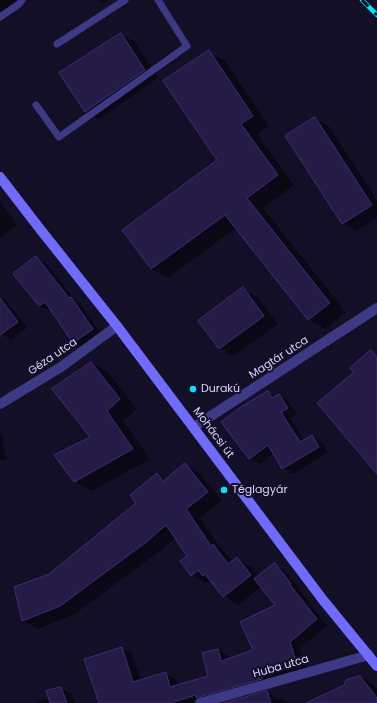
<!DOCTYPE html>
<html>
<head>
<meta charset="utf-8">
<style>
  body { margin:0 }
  canvas { display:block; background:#130f26 }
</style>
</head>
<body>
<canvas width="377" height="703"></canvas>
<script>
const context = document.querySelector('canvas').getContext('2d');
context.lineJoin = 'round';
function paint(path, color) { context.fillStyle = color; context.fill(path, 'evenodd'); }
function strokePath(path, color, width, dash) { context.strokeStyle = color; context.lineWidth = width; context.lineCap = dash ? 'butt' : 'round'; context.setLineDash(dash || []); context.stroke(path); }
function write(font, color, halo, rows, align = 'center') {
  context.font = font + ' Poppins,sans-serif'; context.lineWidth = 4; context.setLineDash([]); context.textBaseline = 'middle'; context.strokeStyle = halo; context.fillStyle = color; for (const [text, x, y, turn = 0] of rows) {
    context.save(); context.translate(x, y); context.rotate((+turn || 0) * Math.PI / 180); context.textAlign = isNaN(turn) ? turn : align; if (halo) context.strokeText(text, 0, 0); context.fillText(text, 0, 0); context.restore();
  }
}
paint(new Path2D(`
  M0,0H22L0,16Z
  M98,0H108L103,3Z
  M121,34L135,42L158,78L99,119L85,111Z
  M209,52L225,61L269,126L257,134L294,185L263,208L346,312L325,329L308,319L236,228L168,278L151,269L218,161Z
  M315,118L329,126L377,200V218L357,231L343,223Z
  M0,201L17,225L0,238Z
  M36,257L46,263L77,302L80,304L102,335L83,348L74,343L51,310L50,311L40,306L15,274Z
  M243,289L257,297L278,324L233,356L219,348Z
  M0,298L7,302L27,328L11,340L0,333Z
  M92,363L109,373L137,409L123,421L150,459L92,491L75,481L91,437Z
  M268,392L276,397L279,395L288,401L297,414L290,418L304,441L312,436L322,442L328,452L293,474L283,468L274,453L260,464L250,458L222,423Z
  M0,433H1L7,459L0,460Z
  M185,465L199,473L222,500L200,518L223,551L227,554L233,561L237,558L251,567L259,577L275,565L285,571L301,591H300L327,626L300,648L307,670L210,703H99L122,648L133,654L141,681L166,674L177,680L178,685L209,676L218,650L228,656L229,659L254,651L276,606L261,587L238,605L224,596L211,580L206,583L192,575L188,556L176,538L160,551L75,614L38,629L23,621L15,588L49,575L138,503L157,474L166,480Z
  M360,677L374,685L377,690V703H320Z
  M61,688L72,694L75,703H34L49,698L48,692Z
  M266,692L276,698L277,699L280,698L288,703H244Z`), '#0007');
const building = new Path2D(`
  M121,33L145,70L85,112L59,73Z
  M209,50L253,116L241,124L278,175L247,198L330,303L308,320L225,215L151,269L122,230L217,160L163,81Z
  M315,117L372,205L342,224L285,136Z
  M36,256L69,298L71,297L93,329L73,343L45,302L39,306L13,274Z
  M243,287L264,316L219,349L198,321Z
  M0,298L18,322L0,335Z
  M371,350L377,357V474L317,403L354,372L350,368Z
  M91,362L120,399L107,411L133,449L74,482L54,455L90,437L52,389Z
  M268,391L272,398L279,394L288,408L281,412L300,442L312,435L319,447L282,469L268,445L249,459L221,422L241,407Z
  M185,463L208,492L186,509L211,546L213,544L228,564L237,557L251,575L223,597L205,574L203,576L198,570L191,576L180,561L187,556L166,525L145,543L60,606L22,621L14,587L49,574L136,503L130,495L157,473L163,481Z
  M275,563L291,584L290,585L317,619L290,642L297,664L261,675L262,679L196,698V695L170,703H99L84,659L122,647L133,682L166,672L170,687L208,676L202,653L218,649L221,661L253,650L240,622L275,605L254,579Z
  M360,676L377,698V703H306L344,685L346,680Z
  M61,687L67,703H50L46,691Z
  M267,691L271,703H224Z`);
paint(building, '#241b47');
strokePath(building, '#3b2d73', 1);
strokePath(new Path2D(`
  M0,17L19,4L22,0
  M57,44L125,0
  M36,105L59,137L187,46L158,0`), '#3d3a85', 7);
strokePath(new Path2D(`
  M0,404L61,367L117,326
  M194,427L377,308
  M200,703L369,655`), '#3d3a85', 10);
strokePath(new Path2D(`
  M0,177L40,229L117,326L323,600L377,666`), '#6f6bff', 10);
const rail = new Path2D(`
  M362,0L377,15`);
strokePath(rail, '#00e5ff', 4.5);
strokePath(rail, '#130f26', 3, [9]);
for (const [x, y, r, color] of [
  [193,389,4,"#00e5ff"],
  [224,490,4,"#00e5ff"]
]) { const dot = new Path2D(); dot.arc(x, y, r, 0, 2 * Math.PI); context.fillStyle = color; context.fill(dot); strokePath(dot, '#130f26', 1.5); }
write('11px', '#d9d4ff', '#130f26', [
  ["Géza utca",53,357,-34],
  ["Magtár utca",279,358,-33],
  ["Mohácsi út",213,433,53],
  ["Huba utca",281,667,-16]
]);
write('11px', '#d9d4ff', '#130f26', [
  ["Durakú",201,389],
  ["Téglagyár",232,490]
], 'left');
</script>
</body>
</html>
